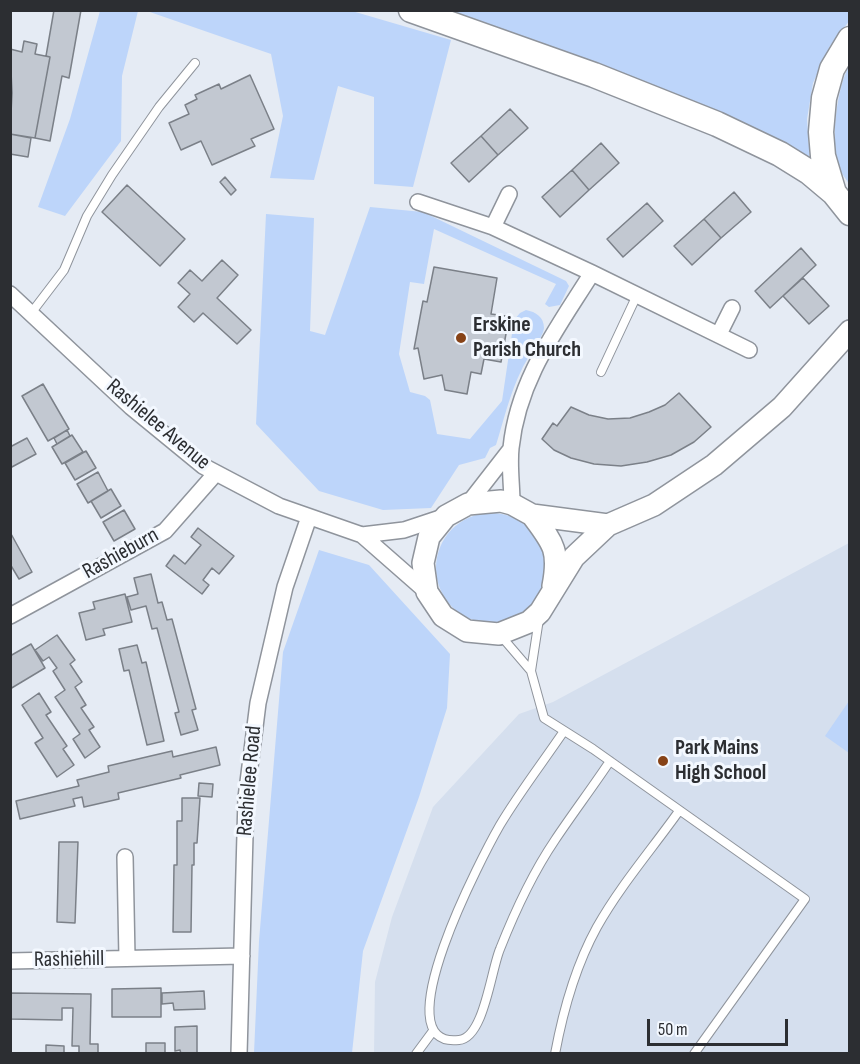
<!DOCTYPE html>
<html>
<head>
<meta charset="utf-8">
<style>
  body { margin:0 }
  #map { position:relative; width:860px; height:1064px; overflow:hidden; background:#e5ebf4; font-family:"Sofia Sans Condensed",sans-serif }
  canvas { display:block }
  .frame { position:absolute; inset:0; border:12px solid #2c2e32; pointer-events:none }
  .scale { position:absolute; left:647px; top:1019px; width:141px; height:27px; box-sizing:border-box; border:3px solid #2c2e32; border-top:0; padding-left:8px; font-size:18px; line-height:21px; white-space:nowrap; color:#2c2e32; -webkit-text-stroke:4px #f3f8ff; paint-order:stroke }
</style>
</head>
<body>
<div id="map">
<canvas width="860" height="1064"></canvas>
<div class="frame"></div>
<div class="scale">50 m</div>
</div>
<script>
const context = document.querySelector('canvas').getContext('2d');
context.lineJoin = 'round';
function paint(path, color) { context.fillStyle = color; context.fill(path, 'evenodd'); }
function strokePath(path, color, width, dash) { context.strokeStyle = color; context.lineWidth = width; context.lineCap = dash ? 'butt' : 'round'; context.setLineDash(dash || []); context.stroke(path); }
function write(font, color, halo, rows, align = 'center') {
  context.font = font + ' "Sofia Sans Condensed",sans-serif'; context.lineWidth = 6; context.setLineDash([]); context.textBaseline = 'middle'; context.strokeStyle = halo; context.fillStyle = color; for (const [text, x, y, turn = 0] of rows) {
    context.save(); context.translate(x, y); context.rotate((+turn || 0) * Math.PI / 180); context.textAlign = isNaN(turn) ? turn : align; if (halo) context.strokeText(text, 0, 0); context.fillText(text, 0, 0); context.restore();
  }
}
paint(new Path2D(`
  M849,543V1053L374,1054L375,982L392,917L433,807L519,714L553,702Z`), '#d5dfee');
paint(new Path2D(`
  M849,10L850,20L830,46L813,83L807,119L810,161L448,11Z
  M100,11H138L122,76L121,141L65,216L38,207L70,119Z
  M147,11H352L451,40L413,187L374,184V97L338,86L314,180L270,178L283,116L271,54Z
  M849,66V184C845,177 837,168 836,159C832,134 837,88 849,66Z
  M370,207L423,212L566,281L569,286L560,305L549,307L545,304L556,284L434,229L424,284L410,282L399,354L410,392L425,396L430,400L437,434L470,439L502,401L514,320L520,313L526,310C536,312 544,317 544,328C543,338 527,358 522,369C510,393 504,419 496,445L490,448L485,458L459,465L431,508L383,510L319,491L256,424L266,214L314,218L310,331L325,335Z
  M436 568a55 55 0 1 1 110 0a55 55 0 1 1-110 0Z
  M319,550L369,565L450,654L447,708L419,797L363,951L352,1053H254L259,941L283,652Z
  M849,701V753L825,736Z`), '#bdd5fa');
const building = new Path2D(`
  M54,10H81L69,78L62,76L50,141L35,138L50,57L46,56Z
  M24,41L37,44L35,54L50,57L35,138L10,134L12,93L10,49L22,52Z
  M250,75L274,129L251,139L255,146L212,165L201,141L181,150L169,123L189,114L185,105L197,99L195,95L219,84L221,89Z
  M510,109L528,128L498,155L481,136Z
  M10,134L31,138L28,157L10,154Z
  M481,136L498,155L469,182L451,163Z
  M601,143L619,163L589,190L572,170Z
  M572,170L589,190L560,217L542,197Z
  M225,177L236,190L231,195L220,182Z
  M127,185L185,239L160,266L102,212Z
  M734,192L751,212L721,238L704,219Z
  M647,203L663,221L623,257L607,239Z
  M704,219L721,238L692,265L674,246Z
  M801,248L816,265L770,308L755,291Z
  M222,260L238,275L217,298L251,330L237,344L203,313L194,322L178,307L190,294L178,283L190,270L202,281Z
  M434,267L497,278L491,314L506,316L504,328H507L501,362L484,359L481,374L471,372L467,394L445,390L442,375L424,379L418,348L414,349L423,301L427,302Z
  M803,278L829,306L809,324L783,296Z
  M43,384L69,429L48,441L22,396Z
  M679,393L711,427L694,442L671,455L647,462L621,466L594,464L571,458L554,450L542,439L553,423L557,426L571,407L589,415L608,419L630,418L649,412L665,405Z
  M67,430L70,436L57,444L54,438Z
  M72,435L83,452L62,464L52,447Z
  M27,438L36,454L10,468V447Z
  M86,451L96,468L75,480L65,463Z
  M98,472L108,491L88,503L77,484Z
  M111,489L121,506L101,518L91,501Z
  M124,510L135,529L114,541L103,522Z
  M198,528L234,556L219,574L212,568L203,580L209,585L202,594L166,566L174,555L185,564L201,545L191,537Z
  M10,532L32,572L19,579L10,564Z
  M151,574L158,603L162,602L167,620L172,619L196,709L192,710L198,730L181,735L175,713L179,712L157,628L152,629L146,606L131,610L127,597L138,594L134,578Z
  M125,594L132,622L103,629L105,635L86,640L79,613L95,609L93,602Z
  M57,635L75,660L70,664L82,682L75,687L86,705L81,708L94,727L89,730L100,747L85,758L73,739L80,734L55,697L65,690L53,671L57,668L49,657L43,661L35,650Z
  M31,644L45,668L10,689V656Z
  M137,645L142,663L146,662L164,741L147,745L129,670L124,671L119,649Z
  M39,693L51,712L46,715L67,746L63,749L74,765L57,777L35,743L43,738L22,705Z
  M216,747L220,765L180,775L181,778L118,793L119,799L84,807L82,797L73,799L75,806L20,819L16,801L79,786L77,780L109,772L108,766L172,751L173,757Z
  M199,783L213,784L212,797L198,796Z
  M182,798H200L197,843H194V865H192L191,932H173L174,865H177V821H182Z
  M59,842H78L75,923L57,922Z
  M161,988V1017H112V989Z
  M204,991L205,1009L174,1010L173,1003L162,1004V993Z
  M10,993L91,994L90,1044H98V1054H79V1046H72L73,1008H62V1020L11,1019Z
  M197,1026V1054H181L180,1050L175,1051V1027Z
  M146,1043H165V1054H146Z
  M46,1045L64,1046V1054H46Z`);
paint(building, '#c2c8d1');
strokePath(building, '#7b8088', 1.5);
const lane = new Path2D(`
  M32,312L64,270L87,216L112,175L159,107L195,63
  M601,372L637,295
  M539,619L531,671L544,718L593,749L805,899L694,1054
  M501,636L531,671
  M564,731C543,762 519,793 500,825C485,851 379,1050 459,1040C484,1038 491,970 500,949C515,911 532,874 555,840C573,813 592,788 610,761
  M416,1054L433,1031
  M555,1054C563,1011 576,965 597,927C620,886 652,849 679,811`);
const street = new Path2D(`
  M418,202L493,227L592,273L749,350
  M493,227L509,194
  M10,294L131,407L203,466L279,506L362,535L427,592
  M719,334L732,308
  M468,504L510,450
  M512,504C512,485 509,466 511,448C518,379 557,329 592,273
  M362,535L404,530L446,516
  M10,616L165,531L216,473
  M125,857L127,958
  M10,961L242,956
  M239,1054L246,798L258,703L285,587L309,517`);
const secondary = new Path2D(`
  M532,515C553,543 560,550 553,586
  M608,525L532,515L512,504L501,501L468,504L446,516L429,537L423,563L427,592L443,616L467,631L499,634L529,622L540,612L574,557L608,525L654,505L714,465L782,407L850,331`);
const primary = new Path2D(`
  M411,10L594,75L717,124L780,154L809,172L834,193
  M850,39L832,69L824,98L821,132L823,156L834,193L850,213`);
strokePath(lane, '#8f949c', 10);
strokePath(street, '#8f949c', 18);
strokePath(secondary, '#8f949c', 24);
strokePath(primary, '#8f949c', 27);
strokePath(lane, '#fff', 8);
strokePath(street, '#fff', 15);
strokePath(secondary, '#fff', 21);
strokePath(primary, '#fff', 24);
for (const [x, y, r, color] of [
  [461,338,6,"#874317"],
  [663,761,6,"#874317"]
]) { const dot = new Path2D(); dot.arc(x, y, r, 0, 2 * Math.PI); context.fillStyle = color; context.fill(dot); strokePath(dot, '#f3f8ff', 2); }
write('bold 22px', '#2c2e32', '#f3f8ff', [
  ["Erskine",473,325],
  ["Parish Church",473,350],
  ["Park Mains",675,748],
  ["High School",675,773]
], 'left');
write('22px', '#2c2e32', '#f3f8ff', [
  ["Rashielee Avenue",158,425,40],
  ["Rashieburn",121,554,-29],
  ["Rashielee Road",250,781,-85],
  ["Rashiehill",69,960,-1]
]);
</script>
</body>
</html>
